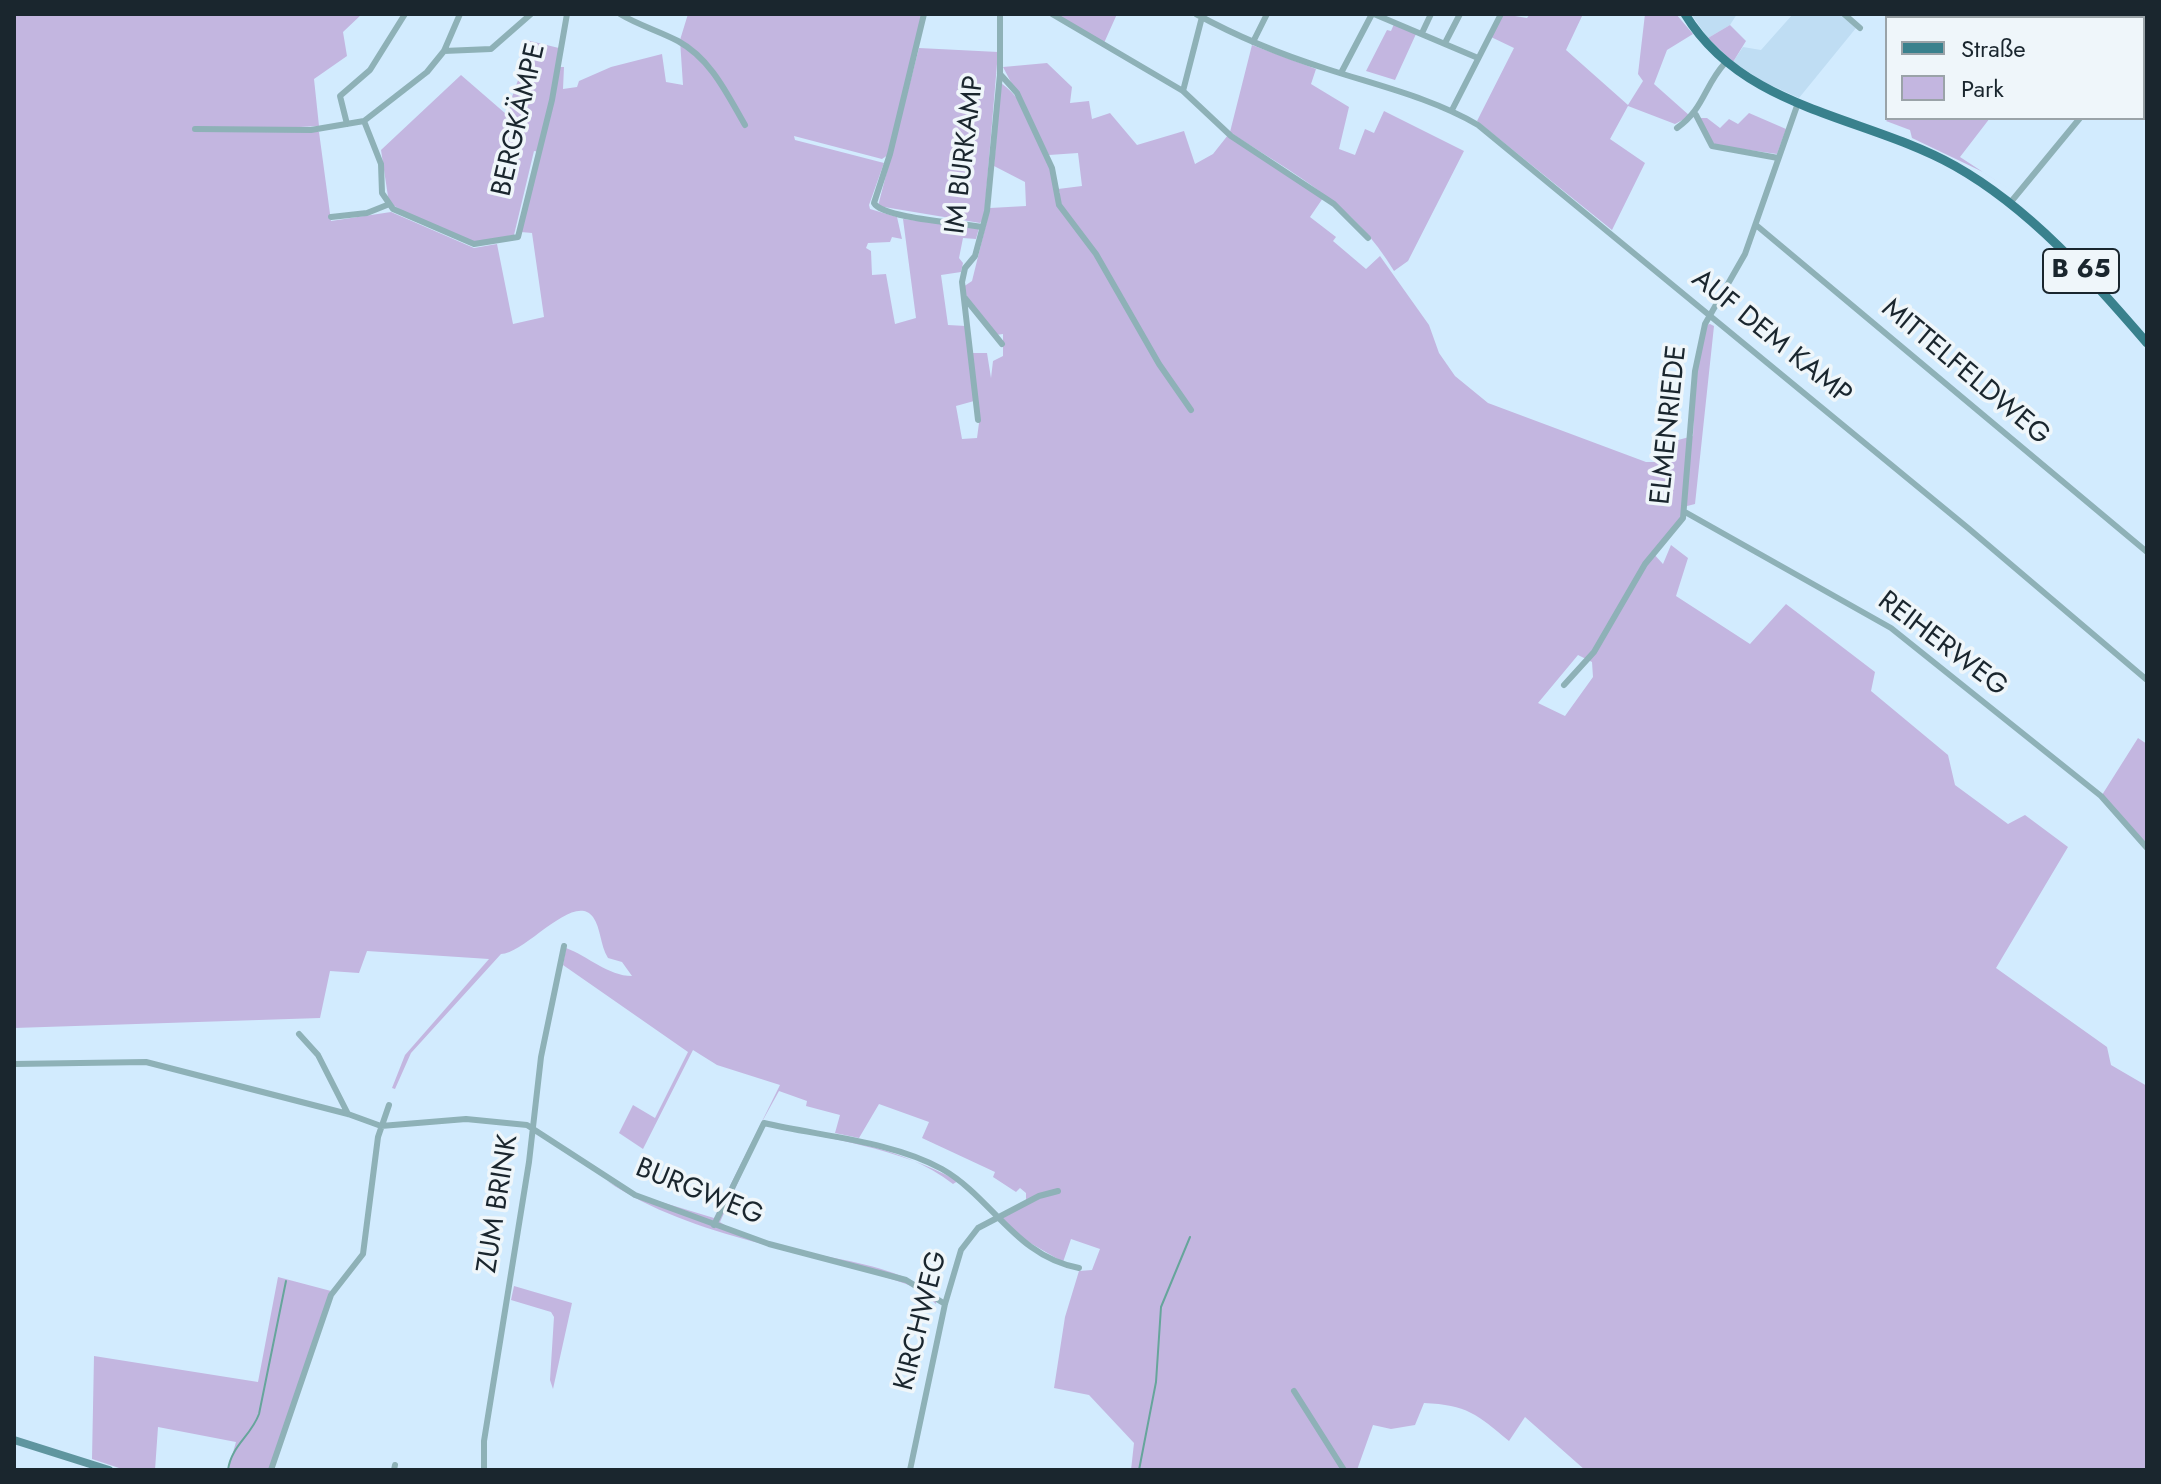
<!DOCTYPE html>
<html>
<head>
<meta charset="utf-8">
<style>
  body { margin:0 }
  #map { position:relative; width:2161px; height:1484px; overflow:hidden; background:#d2ebfe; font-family:Jost,sans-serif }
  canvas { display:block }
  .frame { position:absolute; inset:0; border:16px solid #1a262e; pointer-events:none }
  .legend { position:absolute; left:1885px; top:16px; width:260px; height:104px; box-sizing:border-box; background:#eff6fa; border:2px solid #9aa3a8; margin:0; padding:10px 14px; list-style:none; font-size:24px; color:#1a262e }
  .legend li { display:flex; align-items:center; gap:16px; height:40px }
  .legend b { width:40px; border:2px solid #9aa3a8 }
</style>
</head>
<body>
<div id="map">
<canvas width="2161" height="1484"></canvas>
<div class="frame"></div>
<ul class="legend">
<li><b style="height:10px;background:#39818d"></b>Straße</li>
<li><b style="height:22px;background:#c3b6e0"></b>Park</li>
</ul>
</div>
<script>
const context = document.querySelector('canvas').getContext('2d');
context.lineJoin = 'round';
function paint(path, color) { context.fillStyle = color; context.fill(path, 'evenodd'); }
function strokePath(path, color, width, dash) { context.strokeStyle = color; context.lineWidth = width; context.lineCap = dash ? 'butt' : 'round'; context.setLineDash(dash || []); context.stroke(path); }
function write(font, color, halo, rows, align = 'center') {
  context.font = font + ' Jost,sans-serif'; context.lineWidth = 7; context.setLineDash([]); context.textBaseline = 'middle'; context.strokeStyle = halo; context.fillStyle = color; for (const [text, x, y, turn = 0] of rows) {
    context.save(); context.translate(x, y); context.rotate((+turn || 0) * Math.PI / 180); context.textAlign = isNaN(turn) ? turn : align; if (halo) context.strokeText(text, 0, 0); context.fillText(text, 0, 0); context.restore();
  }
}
paint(new Path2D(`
  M1691,14H1737L1730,25L1708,38Z
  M1793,14H1842L1856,28L1799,98L1764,82L1733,62L1743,47L1761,50Z`), '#bfddf3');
paint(new Path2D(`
  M14,14H362L343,32L347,56L314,79L319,126L203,132H319L331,221L391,212L474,248L497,244L513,324L544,317L532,233L521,232L540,152L534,151L514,235L475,242L428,225L389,203L381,150L461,75L506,114L523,66L518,62L526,40L563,49L559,67H564L563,89L577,87L579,81L611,67L662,54L666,82L683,85L680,40L688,14H923L888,155L882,159L794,136L795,140L884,163L869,205L870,209L897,217L902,239L892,237L890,242L868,243L866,248L871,251L872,275L886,274L895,324L916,318L903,219L979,228L976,239L963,238L959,258L963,263L961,272L941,275L948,325L966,326L974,401L956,406L962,439L977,438L979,423L971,353H987L991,378L993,361L1003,356V334L996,335L967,297L963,287L972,281L990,208L1026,206L1025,182L994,166L1001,83C1032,105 1049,158 1056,194L1060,193L1058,189L1082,186L1078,153L1049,155L1003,67L1047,63L1072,87L1070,103L1089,101L1092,119L1110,113L1137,145L1184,131L1195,164L1213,154L1228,135L1323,198L1310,217L1336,237L1333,241L1366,269L1380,256L1429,325L1439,353L1455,376L1488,403L1646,462H1659L1677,449L1678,440L1693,436L1696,371L1706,325L1710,324L1714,326L1695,504L1683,507L1681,518L1652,552L1663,564L1671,545L1688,558L1676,596L1750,644L1786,604L1875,672L1871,691L1948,755L1955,785L2008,824L2025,815L2068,847L1996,968L2107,1047L2111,1065L2147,1086V1470H1585L1525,1417L1509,1441C1477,1414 1467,1405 1424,1403L1415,1425L1391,1429L1373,1425L1357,1470H1345L1292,1392L1342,1470H1131L1134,1443L1089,1395L1054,1388L1065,1317L1079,1271L1092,1270L1100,1249L1071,1239L1063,1262L1025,1240L1001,1219L1026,1204V1193L1020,1188L1016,1192L993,1177L995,1172L922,1138L929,1122L879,1104L859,1138L835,1133L840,1115L806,1106L807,1101L779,1091L763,1120L764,1124C832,1140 896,1147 958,1181L953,1184C901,1143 827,1139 764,1125L720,1222C778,1262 879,1250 937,1296L936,1304L919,1289L906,1284C808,1249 695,1240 607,1181L625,1191L714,1218L780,1085L717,1065L693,1050L643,1149L619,1133L633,1105L655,1118L688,1052L563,965L566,948C588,956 608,976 632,976L622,962L608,958C600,945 601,928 593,917C574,891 526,953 501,954L411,1053L395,1089L392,1088L405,1055L489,959L367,951L359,973L330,971L320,1018L14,1028ZM1578,655L1592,662L1593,677L1565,716L1538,703Z
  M1055,14H1117L1104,43Z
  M1503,14L1527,18L1530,14H1583L1566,50L1628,105L1643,81L1638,74L1645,14H1676L1693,34L1667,50L1654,84L1690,116L1675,124L1628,106L1610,139L1645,163L1612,230L1477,121L1514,48L1491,37Z
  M1394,24L1416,34L1395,80L1366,71L1387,30L1391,31Z
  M1730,25L1746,41L1733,62L1708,38Z
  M1252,45L1316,69L1311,84L1349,107L1339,149L1355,155L1365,129L1374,133L1384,111L1464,151L1408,261L1394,271C1354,203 1294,175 1230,132Z
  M919,48L998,52L984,218L980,223L878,206Z
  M1749,113L1786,129L1777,154L1714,145L1700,118H1707L1720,128L1729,119L1738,124Z
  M1889,118H1990L1960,157L2015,193L1983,172L1912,138L1910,130L1886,121Z
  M2138,738L2147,744V845L2102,795Z
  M278,1277L331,1291L269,1470H228L236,1442L158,1427L155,1470H125L92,1459L94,1356L258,1382Z
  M514,1286L572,1303L553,1389L550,1380L554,1317L551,1312L511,1300Z`), '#c3b6e0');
strokePath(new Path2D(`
  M228,1470C231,1446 251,1436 259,1414L286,1281
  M1139,1470L1156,1382L1161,1307L1190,1237`), '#66a59b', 2);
strokePath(new Path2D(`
  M620,14C638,25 659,31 678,41C711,59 727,94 745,125
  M924,14L890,154L874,203C882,218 961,223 982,227
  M1052,14L1183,91L1231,136L1334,204L1368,238
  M1196,14C1238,37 1282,55 1327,69C1379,86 1432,98 1478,125L1968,528L2147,680
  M1374,14L1478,58
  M1844,14L1860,28
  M1422,33L1431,14
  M2143,41L2145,39
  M1253,42L1267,14
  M1445,43L1460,14
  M444,51L491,49L531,14
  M1341,73L1372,14
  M1000,74L1017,93L1052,168L1059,205L1096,254L1159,364L1191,410
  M1183,91L1202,17
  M1452,110L1501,14
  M1696,115L1712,146L1778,158
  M364,121L381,164L382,193L393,209L474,244L518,237L552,100L567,14
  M347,124L340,96L370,70L405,14
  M1677,128C1704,109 1704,86 1725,63
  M195,129L311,130L364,121L427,72L444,51L460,14
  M2010,203L2080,118
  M331,217L367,213L387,205
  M1756,225L2147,552
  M964,297L1002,344
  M978,420L962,282L965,268L975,256L987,211L1000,74V14
  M1685,512L1891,628L2101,796L2147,848
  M1564,685L1594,652L1645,564L1683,518L1695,371L1705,324L1745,254L1798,103
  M299,1034L318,1055L348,1114
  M14,1064L146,1062L348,1114L381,1126L466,1119L527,1125L635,1195L769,1244L906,1280L945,1304
  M714,1225L764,1123C819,1136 892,1141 942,1169C993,1198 1015,1256 1079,1268
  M1294,1391L1344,1470
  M271,1470L331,1295L363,1254L378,1137L389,1105
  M394,1470L395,1465
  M484,1470V1441L529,1162L541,1057L564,946
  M910,1470L945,1304L961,1250L978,1228L1039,1196L1058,1191`), '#8eb1b7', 6);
strokePath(new Path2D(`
  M14,1440L109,1470`), '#5f959f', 8);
strokePath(new Path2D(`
  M1685,14C1744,111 1864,115 1955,166C2031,209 2091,278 2147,343`), '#39818d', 9);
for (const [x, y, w] of [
  [2081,271,76]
]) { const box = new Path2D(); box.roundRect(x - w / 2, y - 22, w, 44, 6); context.fillStyle = '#eff6fa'; context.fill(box); strokePath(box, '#1a262e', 2); }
write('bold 26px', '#1a262e', null, [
  ["B 65",2081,271]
]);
write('28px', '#1a262e', '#eff6fa', [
  ["BERGKÄMPE",520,120,-77],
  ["IM BURKAMP",966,155,-83],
  ["AUF DEM KAMP",1771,338,39],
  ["MITTELFELDWEG",1965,373,40],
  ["ELMENRIEDE",1670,425,-84],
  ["REIHERWEG",1942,645,37],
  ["BURGWEG",699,1193,22],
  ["ZUM BRINK",499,1204,-81],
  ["KIRCHWEG",922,1321,-76]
]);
</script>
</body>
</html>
